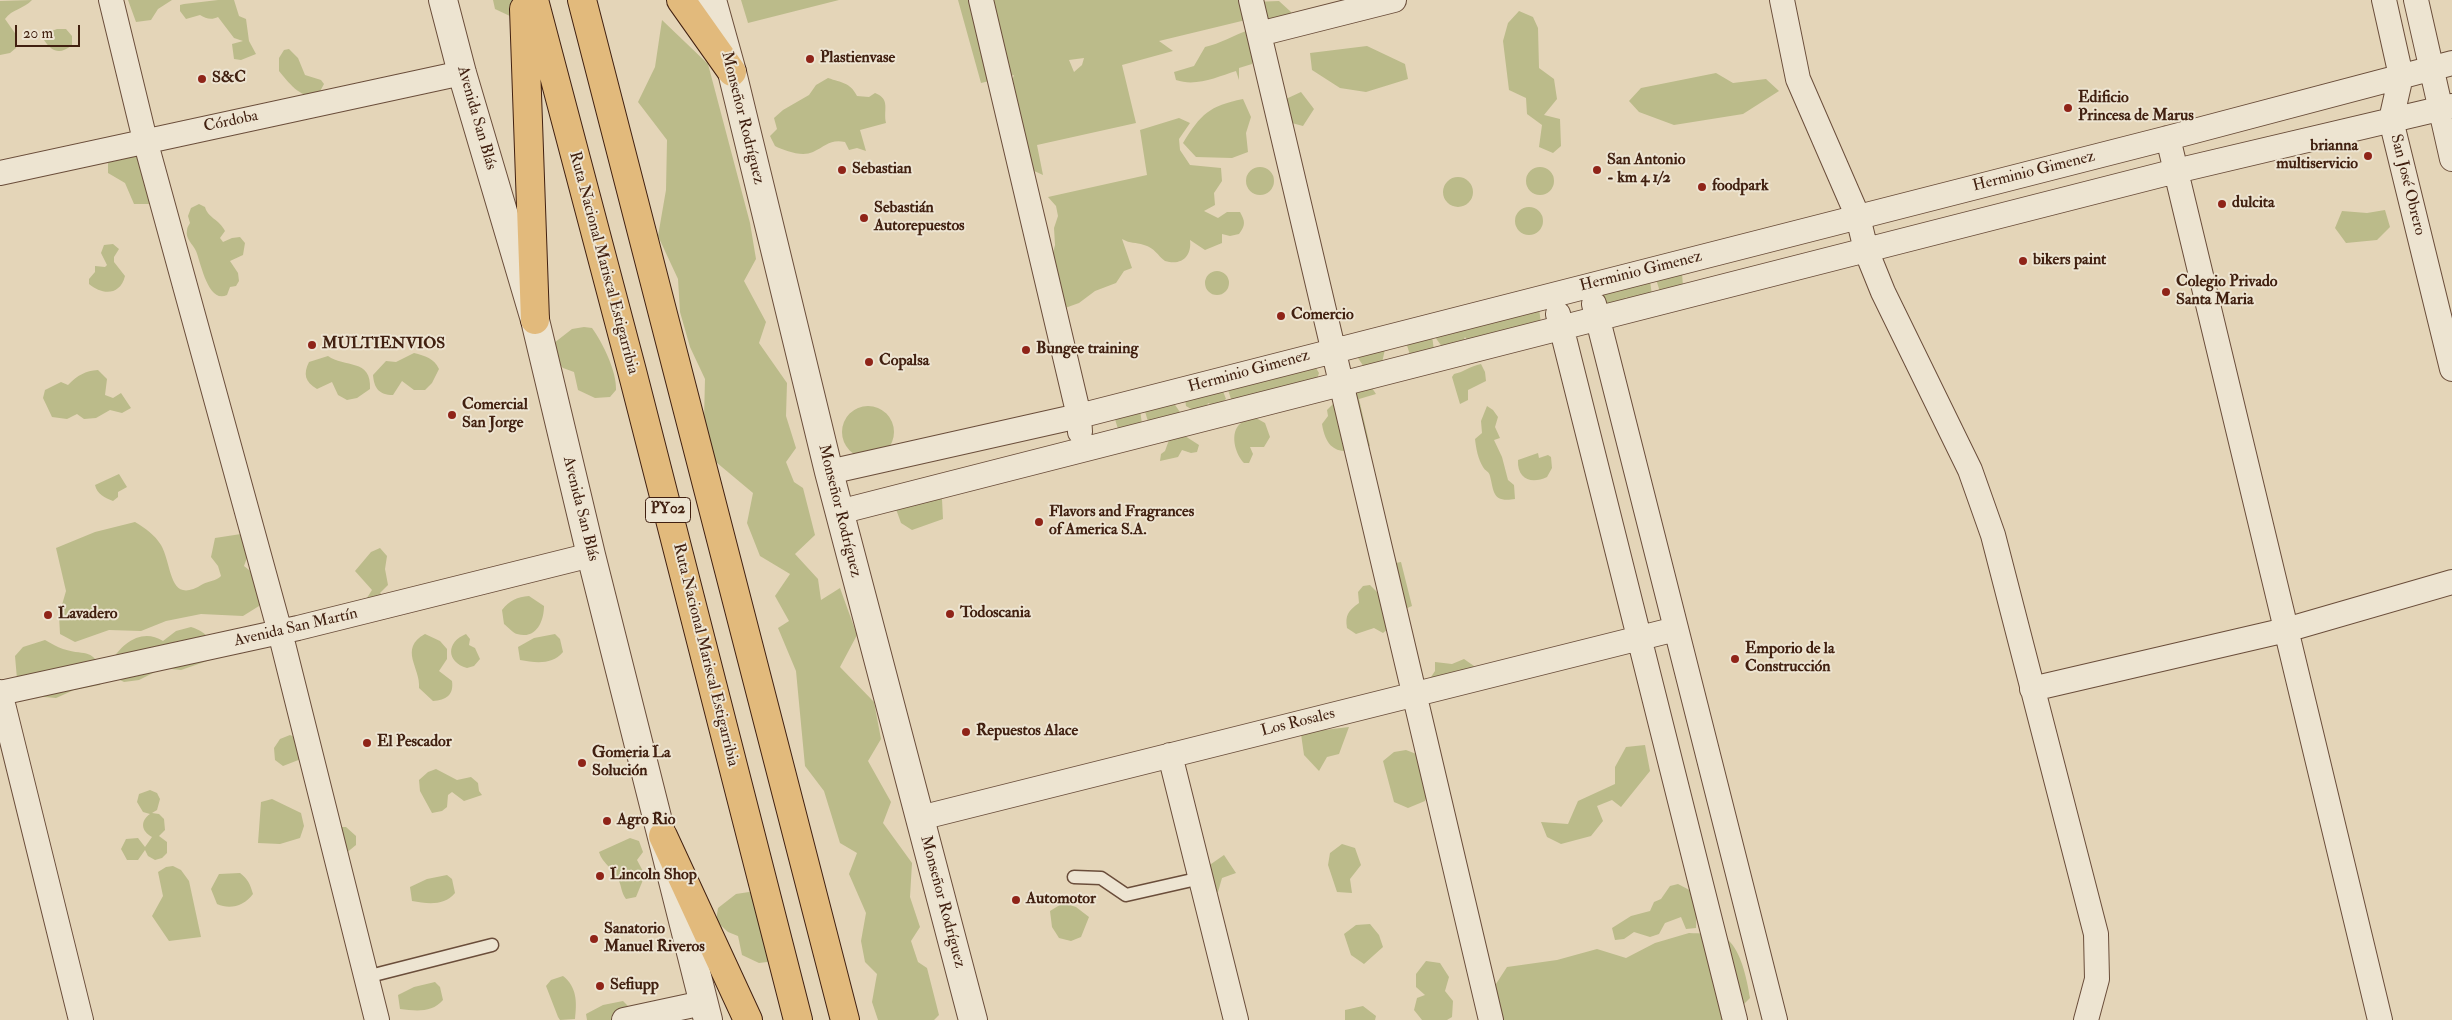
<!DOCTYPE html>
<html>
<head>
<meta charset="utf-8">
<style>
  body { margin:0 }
  #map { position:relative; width:2452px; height:1020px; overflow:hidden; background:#e4d5b8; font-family:"IM FELL Double Pica",serif }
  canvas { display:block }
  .scale { position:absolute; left:15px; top:25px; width:65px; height:22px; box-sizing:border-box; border:2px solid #412010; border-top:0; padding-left:6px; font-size:15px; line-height:18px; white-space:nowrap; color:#412010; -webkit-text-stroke:4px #ede4d1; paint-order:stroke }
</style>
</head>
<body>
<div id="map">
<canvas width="2452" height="1020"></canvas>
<div class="scale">20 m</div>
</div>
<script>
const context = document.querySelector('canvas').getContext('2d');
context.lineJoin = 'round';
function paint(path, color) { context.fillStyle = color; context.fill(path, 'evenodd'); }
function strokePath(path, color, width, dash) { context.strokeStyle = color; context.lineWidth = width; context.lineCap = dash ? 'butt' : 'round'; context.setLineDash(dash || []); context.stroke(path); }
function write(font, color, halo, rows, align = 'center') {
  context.font = font + ' "IM FELL Double Pica",serif'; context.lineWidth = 4; context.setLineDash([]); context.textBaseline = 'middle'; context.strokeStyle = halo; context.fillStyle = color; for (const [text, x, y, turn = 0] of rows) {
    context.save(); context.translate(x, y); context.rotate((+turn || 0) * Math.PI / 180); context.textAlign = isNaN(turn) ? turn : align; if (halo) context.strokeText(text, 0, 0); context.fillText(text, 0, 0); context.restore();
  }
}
paint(new Path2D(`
  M32,0C24,9 12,9 5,19L17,36L16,48L10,53L0,55V1Z
  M128,0H172L158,9L151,20L136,22Z
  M218,0H234L239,16L246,19L249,41L256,54L241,60L234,59L232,44L243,41L234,38L218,17C212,20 206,19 200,15L186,19L180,11V5L184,4Z
  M493,0H534L512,17L495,9Z
  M741,0H839L748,23Z
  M958,0H1246L1250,19L1159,41L1173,51L1122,65L1136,123L1037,145L1043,175L1021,165L1010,86L1014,75L981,83ZM1084,58L1082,65L1074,72L1069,60Z
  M1279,1L1291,12L1296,30L1290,38L1262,48L1252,2Z
  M1519,11L1533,17L1538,28L1539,68L1554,79L1557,99L1544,115L1560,119L1561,146L1553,153L1539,147L1542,125L1527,114L1526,98L1509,90L1503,41L1508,23Z
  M662,20L708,64L750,223L756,259L744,281L766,322L759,343L787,383L786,416L796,448L786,462L794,482L803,488L815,535L795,554L818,579L821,600L840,588L857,635L840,667L874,702L881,739L868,761L891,802L883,823L912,863L910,897L920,927L911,941L918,962L927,968L939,1015L934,1020H878L872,1002L877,974L865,962L861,941L866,913L849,874L857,853L840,843L824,791L805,766L796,671L778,628L789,621L775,596L790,574L760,556L747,523L753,493L710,457L704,420L705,379L690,347L680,312L678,279L658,236L666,190L667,140L638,102L655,67Z
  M57,29H66L72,36V45C60,55 52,52 44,40L49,32Z
  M1249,30L1258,50L1252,64L1239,68V80L1236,71C1217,77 1196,87 1176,80L1174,72L1194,66L1205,47C1220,44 1234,35 1249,30Z
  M1367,46L1405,64L1408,79L1366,92L1340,88L1312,70L1310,53Z
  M289,49L298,58L305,75L321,80L324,84L317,97C300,98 289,83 279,71V58L284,50Z
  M1716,73L1733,83L1766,79L1779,91L1743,114L1674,125L1639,112L1629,101L1641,88Z
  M828,78C842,83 850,82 857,96L869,97L875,93C891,99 883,110 886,123L860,130L866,151L857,148L849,150L845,142C830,139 826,146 813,152C802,157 785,151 775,146L770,136L777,129L774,118L783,110L809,95L816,85Z
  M1301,92L1314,109L1303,126L1288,122L1275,104Z
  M1243,99L1251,117L1246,133L1248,152L1232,158L1196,157L1183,143C1201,114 1209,106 1243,99Z
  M1179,118L1190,123L1179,139L1180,150L1190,165L1221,168L1222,181L1214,193L1215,205L1204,211L1218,218L1227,212H1240C1245,221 1246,225 1239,234L1230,236L1222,234V243L1205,250L1190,240C1192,256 1182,266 1165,261C1157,255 1155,248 1144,245C1135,242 1131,244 1122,239L1132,268L1124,271L1116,283L1095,291L1079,303L1054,312L1051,261L1055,245L1054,228L1058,216L1056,206L1048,197L1147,175L1140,130Z
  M132,151L162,193L150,204H134L125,183L108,173V163L119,154Z
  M1246 181a14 14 0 1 1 28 0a14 14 0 1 1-28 0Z
  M1526 181a14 14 0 1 1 28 0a14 14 0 1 1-28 0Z
  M1443 192a15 15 0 1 1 30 0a15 15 0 1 1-30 0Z
  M199,204L205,207C208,218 219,219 225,231L220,238L223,242L232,238L240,237L245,243L243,255L230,261L238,273L239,281L236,286L230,287L227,295C208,304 201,263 196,251C193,244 185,239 187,230C187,227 189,225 190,223L188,216L191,208Z
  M1515 221a14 14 0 1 1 28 0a14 14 0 1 1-28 0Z
  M2385,210L2390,227L2377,240L2346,243L2335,228L2342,211L2367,213Z
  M113,244L119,249L114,257V262L125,276C120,296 102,295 89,284V279L95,272V266L105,267L107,265L101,253L104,245Z
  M1205 283a12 12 0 1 1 24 0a12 12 0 1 1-24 0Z
  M1682,273L1683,287L1660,292L1656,279Z
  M1650,281L1652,295L1628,300L1626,297L1625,300L1605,308L1598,288Z
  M1539,309L1541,323L1515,327L1512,332L1467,340L1465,337L1461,345L1443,348L1435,337Z
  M584,327L592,328C603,343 617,372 616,390L610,397L595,398L578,390L574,372L563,368L552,356L554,343L572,329Z
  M1432,336L1434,350L1410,355L1406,342Z
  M1385,349L1382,363L1364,367L1356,355Z
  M414,353C425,356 434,358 439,369L432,383L425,390H414L402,381L393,395C379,395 374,388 373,375L386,361L396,362Z
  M328,356C344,368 372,358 370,389L357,398L347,400L338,395L332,382L317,389C305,382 303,374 309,362Z
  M1481,364L1485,372L1486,381L1468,390V400L1460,404L1452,377L1454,374C1464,372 1470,366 1481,364Z
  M1316,368L1319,373L1317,379L1282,392L1277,388L1268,398L1238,402L1231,399L1228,390Z
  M98,370L107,379L105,395L113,398L121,393L131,408L122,413L110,410L96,418L84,419L77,414L67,419L52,417L43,398L45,390L61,382L68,385C78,375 85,371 98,370Z
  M1221,386L1226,399C1220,404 1215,407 1208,403L1206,409L1198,413L1186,406L1185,399Z
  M1365,387L1372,388L1376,394L1359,399L1370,446C1345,454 1327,456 1322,424L1328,416L1327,410L1335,402Z
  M1173,402L1182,415L1149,425L1144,408Z
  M1487,406L1493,410L1498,417L1495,427L1500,438L1494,440L1502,457L1508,480L1514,485L1515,499C1492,503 1494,491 1490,476C1489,471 1485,471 1483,467C1478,459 1476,448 1475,439L1482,433L1481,421Z
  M842 432a26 26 0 1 1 52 0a26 26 0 1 1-52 0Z
  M1140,410L1142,424L1118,429L1114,416Z
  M1256,418L1265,423L1270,437L1264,447H1250L1253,454L1249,463H1244C1235,454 1229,432 1241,423C1245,419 1251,419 1256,418Z
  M1185,436L1199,445L1197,452L1191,453L1182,450L1178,457L1160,461L1161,454L1165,451L1169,440Z
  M1538,453L1539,458L1548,455L1551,457L1552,468L1547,477C1532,484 1517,480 1518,460Z
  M119,474L127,487L118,492V497L113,501C105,498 97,494 95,485Z
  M933,496L942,499L943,519L912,530L901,523L896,509Z
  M135,522C145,528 155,535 161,545C173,566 168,606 203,584C209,581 216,581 221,576L218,566L211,557L215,538L241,534L248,555L244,566C264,582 260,581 259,606L243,616L201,614L166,621L141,631L109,630L75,642L60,634L59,615L66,591L56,548L95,532Z
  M380,548L387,556L385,569L388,585L380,593L384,596L365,601L372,590L355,571L371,552Z
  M1401,562L1412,606C1399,610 1394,626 1383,633L1374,628L1356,634L1347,628C1345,615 1348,611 1359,603L1358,592L1363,586L1370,585L1377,592C1380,578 1385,564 1401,562Z
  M529,596L544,606C544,620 537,640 517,634C513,633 508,627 504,624L502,610C510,600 517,597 529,596Z
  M191,627C208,632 216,643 210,660L181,670L163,668L139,680L124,682L118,679L111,662C122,643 142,628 163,641L176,631Z
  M425,634L440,641L447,649V659L439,671L452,681C454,695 446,700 433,701L419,688C421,668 398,649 425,634Z
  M466,634L470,639L469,645L475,648L480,659L474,666L467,668C446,662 446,642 466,634Z
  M555,634L560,639L563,652C552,665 536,663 520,660L518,647L534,638Z
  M45,640C51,643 57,647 63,649C89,657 91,646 104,675L100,685L74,690L56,698L34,696L17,679L15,656L23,647Z
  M1464,659L1474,666L1471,673L1429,680L1435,671V662L1452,664Z
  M1349,727L1339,754L1327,757L1319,771L1304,755L1301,734L1307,728L1324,730Z
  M290,735L297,738L301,759L283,766L275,760L274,748L280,739Z
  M1645,745L1650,771L1621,807L1612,800L1597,806L1603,821L1591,836L1561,844L1547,837L1541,822L1568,824L1578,801L1615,784V767L1626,747Z
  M1406,750L1419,755L1431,785L1425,801L1408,808L1394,802L1383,761L1394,752Z
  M436,769L457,780L471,777L478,783L479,791L482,795L464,801L452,792L448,795L447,807L442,811L432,813L420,791L419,780L428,772Z
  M150,790L157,793L160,799L157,810L152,813L159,814L164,819L165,830L159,836L167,842V853L162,858L155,860L148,856L145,850L138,860H127L121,849L126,839L138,838L145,847L152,837C141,831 140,821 150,814L143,812L137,802L139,794Z
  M272,799L301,813L304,826L300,838L280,844L258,843L261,802Z
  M337,827H346L356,836V845L345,854Z
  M630,838L639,841L643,852L637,860L645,875L636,897L626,899C621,892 622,888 619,881C616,870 602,864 599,852Z
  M1342,844L1355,848L1361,865L1350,879L1352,893L1337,892L1328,865L1330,853Z
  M1224,855L1236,873L1222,878L1218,892L1208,891L1201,871Z
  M173,866L181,870L189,881L201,937L169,941L152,916L163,896L158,872L166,867Z
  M240,873C248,879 250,884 253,894C244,906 230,910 217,904L211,889L219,874Z
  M447,875L452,879L455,893C444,906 428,904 412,901L410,887L427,879Z
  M1678,884L1697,894L1696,928L1686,929L1681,917L1665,923L1659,934L1650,937L1634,932L1624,939L1615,940L1612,928L1631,916L1650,911L1654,902L1661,899L1670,886Z
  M749,892L757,893L775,961L759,963L742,955L738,936L728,932L716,921L718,908L736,894Z
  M1063,903L1076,907L1089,917L1081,937L1071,941L1059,938L1052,927L1050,911Z
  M1370,924L1379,935L1383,947L1364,964L1351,955L1344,934L1356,925Z
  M1689,933C1699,934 1716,932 1724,937C1741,947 1747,980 1750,998L1728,1020H1492L1494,987L1507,967L1557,960L1597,949L1626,958L1655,943Z
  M1426,961L1440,963L1449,977L1445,991L1453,1001L1452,1017L1447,1020H1422L1414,1010L1417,998L1425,995L1416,987V974Z
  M563,976C577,987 577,1002 575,1019L560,1020L558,1017L546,986L551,980Z
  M435,982L440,987L443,1000C432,1013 416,1011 400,1009L398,995L414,987Z
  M623,1001L628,1006L630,1020H587L586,1014L603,1005Z
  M1363,1006L1376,1016L1375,1020H1345V1010Z`), '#bbbb8a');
const service = new Path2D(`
  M1074,877L1101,878L1126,895L1201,878
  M366,977L492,945`);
const minor = new Path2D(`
  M111,0L145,140L280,632L377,1020
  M981,0L1079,416L1080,432
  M1251,0L1491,1020
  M1782,0L1798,79L1858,217L1866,250L1883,292L1970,470L1993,535L2096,934L2097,979L2086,1020
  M2384,0L2401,76L2391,120L2452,369
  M2416,0L2452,159
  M1259,34L1394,0
  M2168,138L2380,1020
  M0,173L462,73
  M1594,304L1775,1020
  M1558,314L1735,1020
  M829,472L1083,415L2168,138L2452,63
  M839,512L2176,171L2452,106
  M2032,689L2286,630L2452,582
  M0,692L81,1020
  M0,693L298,628L591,555
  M1170,755L1236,1020
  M920,818L1676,629
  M624,1020L703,1003`);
const tertiary = new Path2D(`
  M443,0L462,73L535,320L591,555L708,1020
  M712,0L732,72L829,472L973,1020`);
const trunk = new Path2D(`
  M534,0L632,371L798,1020
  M582,0L845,1020
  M681,0L732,72
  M524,9L535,320
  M663,836L748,1020`);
strokePath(service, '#6a4d3a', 15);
strokePath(minor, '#6a4d3a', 26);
strokePath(tertiary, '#6a4d3a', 30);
strokePath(trunk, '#412010', 30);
strokePath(service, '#ede4d1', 12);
strokePath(minor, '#ede4d1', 24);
strokePath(tertiary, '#ede4d1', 28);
strokePath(trunk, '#e2ba7c', 28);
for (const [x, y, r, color] of [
  [810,59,5,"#8f2418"],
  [202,79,5,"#8f2418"],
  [2068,108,5,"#8f2418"],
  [2368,156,5,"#8f2418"],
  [842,170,5,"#8f2418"],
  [1597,170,5,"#8f2418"],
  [1702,187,5,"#8f2418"],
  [2222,204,5,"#8f2418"],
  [864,218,5,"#8f2418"],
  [2023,261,5,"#8f2418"],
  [2166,292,5,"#8f2418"],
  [1281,316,5,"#8f2418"],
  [312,345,5,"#8f2418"],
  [1026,350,5,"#8f2418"],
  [869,362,5,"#8f2418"],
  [452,415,5,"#8f2418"],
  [1039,522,5,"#8f2418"],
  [950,614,5,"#8f2418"],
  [48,615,5,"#8f2418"],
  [1735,659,5,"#8f2418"],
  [966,732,5,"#8f2418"],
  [367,743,5,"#8f2418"],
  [582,763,5,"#8f2418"],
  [607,821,5,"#8f2418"],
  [600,876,5,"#8f2418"],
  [1016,900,5,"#8f2418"],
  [594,939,5,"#8f2418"],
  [600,986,5,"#8f2418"]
]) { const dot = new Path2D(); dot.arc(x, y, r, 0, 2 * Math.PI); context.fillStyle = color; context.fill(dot); strokePath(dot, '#ede4d1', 2); }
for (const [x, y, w] of [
  [668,510,45]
]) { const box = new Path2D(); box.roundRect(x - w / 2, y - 12.5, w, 25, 4); context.fillStyle = '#ede4d1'; context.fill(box); strokePath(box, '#412010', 1); }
write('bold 15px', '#412010', null, [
  ["PY02",668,510]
]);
write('bold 16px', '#412010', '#ede4d1', [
  ["Plastienvase",820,59],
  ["S&C",212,79],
  ["Edificio",2078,99],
  ["Princesa de Marus",2078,117],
  ["brianna",2358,147,"right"],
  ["multiservicio",2358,165,"right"],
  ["San Antonio",1607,161],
  ["- km 4 1/2",1607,179],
  ["Sebastian",852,170],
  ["foodpark",1712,187],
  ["dulcita",2232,204],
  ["Sebastián",874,209],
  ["Autorepuestos",874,227],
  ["bikers paint",2033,261],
  ["Colegio Privado",2176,283],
  ["Santa Maria",2176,301],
  ["Comercio",1291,316],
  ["MULTIENVIOS",322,345],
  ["Bungee training",1036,350],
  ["Copalsa",879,362],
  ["Comercial",462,406],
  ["San Jorge",462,424],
  ["Flavors and Fragrances",1049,513],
  ["of America S.A.",1049,531],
  ["Todoscania",960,614],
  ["Lavadero",58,615],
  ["Emporio de la",1745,650],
  ["Construcción",1745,668],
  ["Repuestos Alace",976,732],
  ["El Pescador",377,743],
  ["Gomeria La",592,754],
  ["Solución",592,772],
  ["Agro Rio",617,821],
  ["Lincoln Shop",610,876],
  ["Automotor",1026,900],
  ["Sanatorio",604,930],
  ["Manuel Riveros",604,948],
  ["Sefiupp",610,986]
], 'left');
write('16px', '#412010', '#ede4d1', [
  ["Avenida San Blás",476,118,74],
  ["Monseñor Rodríguez",742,118,76],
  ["Córdoba",231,122,-12],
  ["Herminio Gimenez",2034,172,-14],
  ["San José Obrero",2407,185,76],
  ["Ruta Nacional Mariscal Estigarribia",603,263,75],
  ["Herminio Gimenez",1641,272,-14],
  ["Herminio Gimenez",1249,372,-15],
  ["Avenida San Blás",580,509,76],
  ["Monseñor Rodríguez",839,511,76],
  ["Avenida San Martín",296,628,-13],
  ["Ruta Nacional Mariscal Estigarribia",705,655,76],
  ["Los Rosales",1298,723,-14],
  ["Monseñor Rodríguez",942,902,75]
]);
</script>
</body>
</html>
